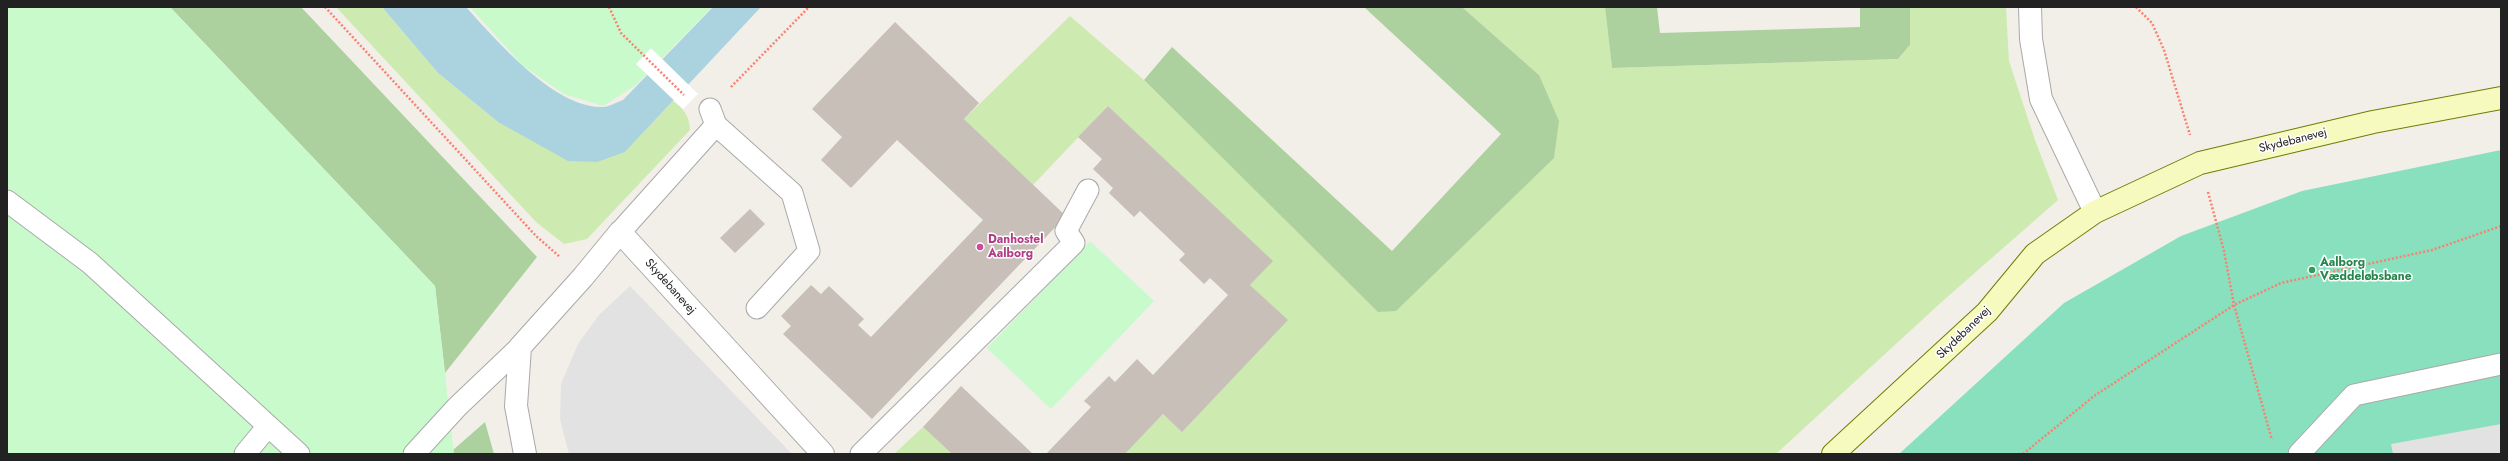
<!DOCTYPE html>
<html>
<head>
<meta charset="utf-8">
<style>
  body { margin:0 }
  #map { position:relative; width:2508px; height:461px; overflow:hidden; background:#f2efe9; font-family:Jost,sans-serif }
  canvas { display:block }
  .frame { position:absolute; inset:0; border:8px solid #222; pointer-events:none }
</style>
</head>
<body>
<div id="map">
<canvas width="2508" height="461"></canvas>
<div class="frame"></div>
</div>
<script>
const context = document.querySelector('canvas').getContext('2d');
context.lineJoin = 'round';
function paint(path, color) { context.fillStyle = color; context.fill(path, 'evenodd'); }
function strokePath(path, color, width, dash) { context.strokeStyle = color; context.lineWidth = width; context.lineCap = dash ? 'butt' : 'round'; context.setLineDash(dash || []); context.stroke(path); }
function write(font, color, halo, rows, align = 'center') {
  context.font = font + ' Jost,sans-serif'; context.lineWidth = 3; context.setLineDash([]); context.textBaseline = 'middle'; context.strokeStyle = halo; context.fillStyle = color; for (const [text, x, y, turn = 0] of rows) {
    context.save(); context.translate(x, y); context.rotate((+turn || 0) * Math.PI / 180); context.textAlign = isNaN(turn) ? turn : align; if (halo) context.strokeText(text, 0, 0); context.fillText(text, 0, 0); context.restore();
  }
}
paint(new Path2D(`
  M336,7H382L438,73L498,122L625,152L673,101C685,110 689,116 690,130L587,239L564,244L536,222Z
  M1462,7H1605L1612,68L1898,59L1910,45V7H2006L2009,61L2035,140L2058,200L1945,299L1776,454H1125L1163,414L1182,431L1287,320L1250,285L1272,261L1108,106L1033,185L964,119L1070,16L1144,80L1378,311H1396L1539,75Z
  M923,427L952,454H894Z`), '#cdebb0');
paint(new Path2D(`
  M170,7H301L537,257L445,373L435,286Z
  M1364,7H1462L1539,75L1559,121L1554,158L1396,311L1378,312L1144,80L1172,47L1392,251L1501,134Z
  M1605,7H1657L1660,33L1860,27V7H1910V45L1898,59L1612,68Z
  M485,422L494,454H454L453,450Z`), '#add19e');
paint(new Path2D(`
  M7,7H170L435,286L454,454H7Z
  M470,7H712L636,85L603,106L564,94L522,65Z
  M1090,241L1154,301L1051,409L987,348Z`), '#c8facc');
paint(new Path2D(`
  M2501,150V454H1899L2064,303L2181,236L2302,191Z`), '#88e0be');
paint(new Path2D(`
  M630,286L792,454H569L560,419L561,384L578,344L599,315Z
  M2501,424V454H2393L2391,444Z`), '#e2e2e2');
paint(new Path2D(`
  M382,7H466C496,40 555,109 603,107C609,107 617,102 623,100L713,7H761L625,152L597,162L568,161L498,122L438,73Z`), '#aad3df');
paint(new Path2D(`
  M651,48L698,94L683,109L636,64Z`), '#fff');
paint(new Path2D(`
  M895,22L979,103L964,119L1066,216L872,419L783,334L791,326L781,316L811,285L821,294L829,286L864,319L858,325L871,337L983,220L897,140L851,188L821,160L842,137L812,109Z
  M1108,106L1273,261L1250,285L1288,320L1182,432L1163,414L1125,454H1046L1091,407L1084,401L1109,376L1115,382L1137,359L1153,375L1228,295L1210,278L1204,284L1179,260L1185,254L1140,211L1134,217L1109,193L1113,188L1093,169L1102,159L1078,137Z
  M750,209L765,224L735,253L720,238Z
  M961,386L1033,454H952L923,427Z`), '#c7bfb8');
const lane = new Path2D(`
  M716,125L792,193L809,251L757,308
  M7,201L90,263L299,454
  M620,232L716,125L710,109
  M245,454L268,426
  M414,454L457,407L520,347
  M861,454L1074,243L1066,231L1088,190
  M2299,454L2354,395L2501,364`);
const street = new Path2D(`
  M2030,7L2031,39L2041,99L2095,212
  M525,454L516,406L520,347L583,277L620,232L823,454`);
const secondary = new Path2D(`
  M1833,454L1987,312L2035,254L2095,212L2200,163L2373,122L2501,98`);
strokePath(lane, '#a9a9a9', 23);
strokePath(street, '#a9a9a9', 24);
strokePath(secondary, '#707d05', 24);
strokePath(new Path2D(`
  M325,7L536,236L560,257
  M609,7L621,33L684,95
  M2136,7L2152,23L2164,50L2190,135
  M731,87L809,7
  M2208,192L2224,251L2234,305L2272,440
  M2023,454L2094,396L2234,305L2281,283L2432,250L2501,226`), '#fa8072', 2.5, [2, 2]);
strokePath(lane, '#fff', 21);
strokePath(street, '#fff', 22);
strokePath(secondary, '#f7fabf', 22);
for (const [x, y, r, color] of [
  [980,247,4,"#d1479c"],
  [2312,270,4,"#2e9e5b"]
]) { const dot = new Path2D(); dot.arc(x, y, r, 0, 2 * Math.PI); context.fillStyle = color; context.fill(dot); strokePath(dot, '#fff', 1.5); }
write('12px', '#222', '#fff', [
  ["Skydebanevej",2293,141,-14],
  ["Skydebanevej",670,287,48],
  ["Skydebanevej",1964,333,-44]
]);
write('bold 12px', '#b23c85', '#fff', [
  ["Danhostel",988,240],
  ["Aalborg",988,254]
], 'left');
write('bold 12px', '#27864d', '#fff', [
  ["Aalborg",2320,263],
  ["Væddeløbsbane",2320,277]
], 'left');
</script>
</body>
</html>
